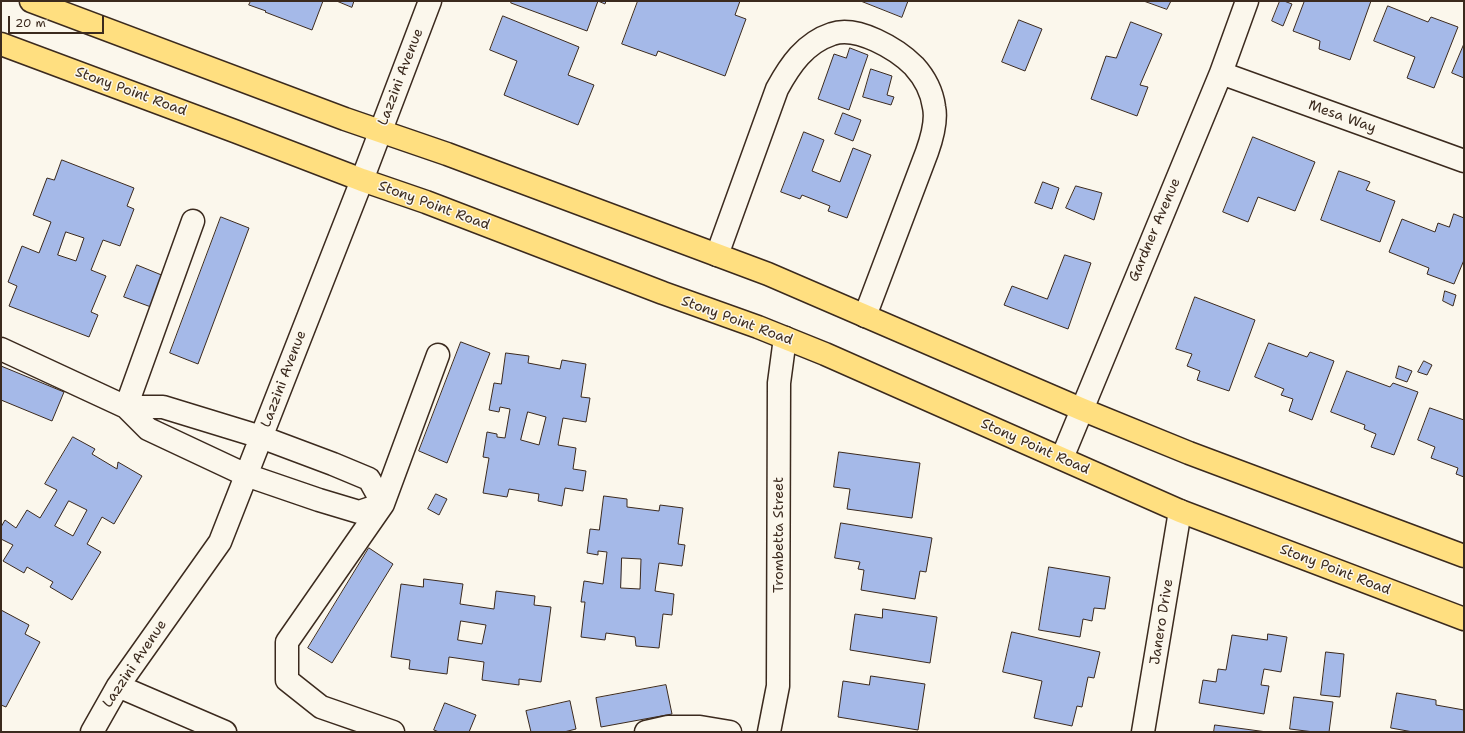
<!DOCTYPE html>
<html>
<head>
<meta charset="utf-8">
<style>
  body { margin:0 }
  #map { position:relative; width:1465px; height:733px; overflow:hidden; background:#fbf7ec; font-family:"Shantell Sans",sans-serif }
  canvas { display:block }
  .frame { position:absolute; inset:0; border:2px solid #3b2a1e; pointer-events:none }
  .scale { position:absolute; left:8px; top:16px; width:96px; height:18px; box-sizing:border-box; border:2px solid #3b2a1e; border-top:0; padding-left:5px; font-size:12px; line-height:14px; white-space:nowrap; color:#3b2a1e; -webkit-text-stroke:3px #fbf7ec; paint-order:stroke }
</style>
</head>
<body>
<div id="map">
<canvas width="1465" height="733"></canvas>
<div class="frame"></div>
<div class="scale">20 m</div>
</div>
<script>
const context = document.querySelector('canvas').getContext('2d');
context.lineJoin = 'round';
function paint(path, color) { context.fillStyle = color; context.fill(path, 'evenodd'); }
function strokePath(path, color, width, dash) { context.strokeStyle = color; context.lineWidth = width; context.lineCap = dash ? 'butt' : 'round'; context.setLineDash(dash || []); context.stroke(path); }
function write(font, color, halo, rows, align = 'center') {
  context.font = font + ' "Shantell Sans",sans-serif'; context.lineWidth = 3; context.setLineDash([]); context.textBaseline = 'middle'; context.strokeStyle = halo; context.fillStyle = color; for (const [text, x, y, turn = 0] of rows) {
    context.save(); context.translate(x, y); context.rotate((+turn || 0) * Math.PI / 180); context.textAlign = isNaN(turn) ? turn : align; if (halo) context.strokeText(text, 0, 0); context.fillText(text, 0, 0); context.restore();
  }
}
const building = new Path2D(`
  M251,1H323L312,30L265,12L266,11L249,5Z
  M337,1H354L352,7Z
  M512,1H606L605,4L598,1L587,31L511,3Z
  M638,1H740L735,15L746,19L725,76L658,51L656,56L622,44Z
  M861,1H908L902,17Z
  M1144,1H1171L1167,9Z
  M1280,1H1284L1292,4L1283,26L1272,21Z
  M1302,1H1371L1350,60L1319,49L1320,41L1293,31L1304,2Z
  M1388,6L1428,22L1431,17L1458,27L1434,88L1407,78L1415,57L1374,41Z
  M503,16L579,47L568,75L594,85L578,125L504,95L517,61L490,50Z
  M1019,20L1042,29L1025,71L1002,62Z
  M1131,22L1162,34L1140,85L1148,87L1137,116L1091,99L1106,56L1116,58Z
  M1464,44V78L1452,73Z
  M850,48L868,55L849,110L818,99L834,54L846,58Z
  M871,69L892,76L887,95L894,97L891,105L863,97Z
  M843,113L861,120L853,141L835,134Z
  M804,132L824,140L812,171L840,182L853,148L871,155L847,218L828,211L830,206L802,195L800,199L781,192Z
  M1253,137L1315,162L1295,211L1258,197L1248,222L1223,212Z
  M62,160L134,188L127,206L134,209L120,246L103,240L91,270L106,276L91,312L98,315L89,337L9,306L17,286L8,282L22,246L39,253L51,222L33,215L47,178L54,180ZM66,232L84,238L76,261L58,255Z
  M1339,171L1370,182L1366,190L1395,201L1380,242L1321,220Z
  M1043,182L1059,188L1052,209L1035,203Z
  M1076,186L1102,193L1094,220L1066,208Z
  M1454,214L1464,218V260L1454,284L1427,274L1429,268L1389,252L1402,219L1435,232L1438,223L1449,227Z
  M221,217L249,228L198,364L170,353Z
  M1065,255L1091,263L1068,329L1004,305L1012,286L1047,299Z
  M137,265L164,276L151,307L124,297Z
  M1445,291L1456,295L1453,306L1443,301Z
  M1195,297L1255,320L1229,391L1197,380L1200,371L1187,366L1192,354L1176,349Z
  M461,342L490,353L447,463L419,451Z
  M1269,343L1307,357L1310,352L1334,361L1312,420L1289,411L1293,399L1281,395L1284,389L1255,377Z
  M506,353L529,356L528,363L560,369L562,360L586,364L581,397L590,398L586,422L563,418L558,445L576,448L573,469L586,471L583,491L565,488L562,506L538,501L539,494L509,489L507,497L483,493L489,458L483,457L487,432L497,434V437L505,438L510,409L500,407L499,412L489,410L494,383L501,384ZM528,412L546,417L539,445L521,440Z
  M1424,361L1432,365L1427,375L1418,372Z
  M1,366L64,392L52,421L1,400Z
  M1399,366L1412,371L1407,382L1396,378Z
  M1347,371L1390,387L1393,383L1418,392L1394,455L1371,447L1376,434L1364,429L1365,425L1331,412Z
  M1430,408L1464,420V477L1456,474L1458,468L1431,458L1435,447L1418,440Z
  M73,437L95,449L92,454L117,469L118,462L142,476L114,524L102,517L87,544L101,552L72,600L50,587L53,582L27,567L24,573L3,561L13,545L1,539V527L5,520L16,528L27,510L40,518L57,490L45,484ZM69,501L87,510L73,536L55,526Z
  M839,452L920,463L912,518L847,509L850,489L834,487Z
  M436,494L447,499L439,515L428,509Z
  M604,496L627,499V507L659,511L660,505L683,508L678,544L685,545L682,566L659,563L655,591L674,594L672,615L663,614L659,648L636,646L635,637L606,633L605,640L581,637L585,602H581L584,581L603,584L607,552L598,551V555L587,553L590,529L599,530ZM622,558L641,559L640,589L621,588Z
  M841,523L932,538L926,572L920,571L915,599L861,590L864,570L858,569L860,562L835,558Z
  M369,548L393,564L332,663L308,648Z
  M1049,567L1110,577L1105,609L1094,608L1092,621L1083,619L1080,637L1039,630Z
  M424,579L463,584L460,604L494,609L496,591L535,596L534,605L551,607L541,682L519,679V685L482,680L484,662L449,657L447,674L409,669L410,660L391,657L401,584L423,587ZM461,621L486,625L482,644L458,640Z
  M883,609L937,617L930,663L850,650L855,614L882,618Z
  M1,610L29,625L25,634L40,642L6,707L1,705Z
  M1012,632L1100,652L1094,678L1088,677L1082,707L1077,706L1072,726L1034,718L1042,681L1003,672Z
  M1268,634L1287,637L1281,672L1264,669L1261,685L1269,686L1264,714L1199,703L1203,680L1216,682L1218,669L1226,670L1232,635L1267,640Z
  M1326,652L1344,654L1340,697L1321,695Z
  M871,676L925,684L918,730L838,717L843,681L869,685Z
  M666,685L672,714L601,727L596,698Z
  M1397,693L1436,700V705L1464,710V732H1413L1391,728Z
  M1294,697L1333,702L1329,732H1314L1290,729Z
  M570,701L576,729L564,732H531L526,711Z
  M445,703L476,715L469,732H439L434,730Z
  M1215,725L1267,732H1214Z`);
paint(building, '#a5b9e8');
strokePath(building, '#3b2a1e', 1);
const minor = new Path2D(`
  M1221,73L1464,161
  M717,255L777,89C790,65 805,43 832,34C857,25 897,49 914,66C924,77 932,92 934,107C937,121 932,138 927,152L865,316
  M1,349L126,407L148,429L246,475L319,500L359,512L383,504L369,479L333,464L261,437L163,407H126
  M126,407L193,221
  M1062,458L1221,73L1247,1
  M118,686L225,732
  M92,732L118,686L220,542L362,180L430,1
  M393,732L321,707L287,680V642L383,504L438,355
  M646,732L668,727H700L730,732
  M769,732L778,686L779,383L785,338
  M1143,732L1180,511`);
const major = new Path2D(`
  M31,1L345,119L447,154L768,274L1081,409L1189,453L1464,556
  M1,44L237,132L362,180L426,202L663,293L758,327L825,354L1180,511L1464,619`);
strokePath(minor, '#3b2a1e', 25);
strokePath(major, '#3b2a1e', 25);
strokePath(minor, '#fbf7ec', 22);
strokePath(major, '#ffdf80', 22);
write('14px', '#3b2a1e', '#fbf7ec', [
  ["Lazzini Avenue",401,77,-69],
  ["Stony Point Road",131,92,20],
  ["Mesa Way",1342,117,20],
  ["Stony Point Road",434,206,20],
  ["Gardner Avenue",1155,230,-67],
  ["Stony Point Road",737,321,20],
  ["Lazzini Avenue",284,379,-69],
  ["Stony Point Road",1035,447,24],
  ["Trombetta Street",779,535,-90],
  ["Stony Point Road",1335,570,21],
  ["Janero Drive",1162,622,-81],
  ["Lazzini Avenue",135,664,-56]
]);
</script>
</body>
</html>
